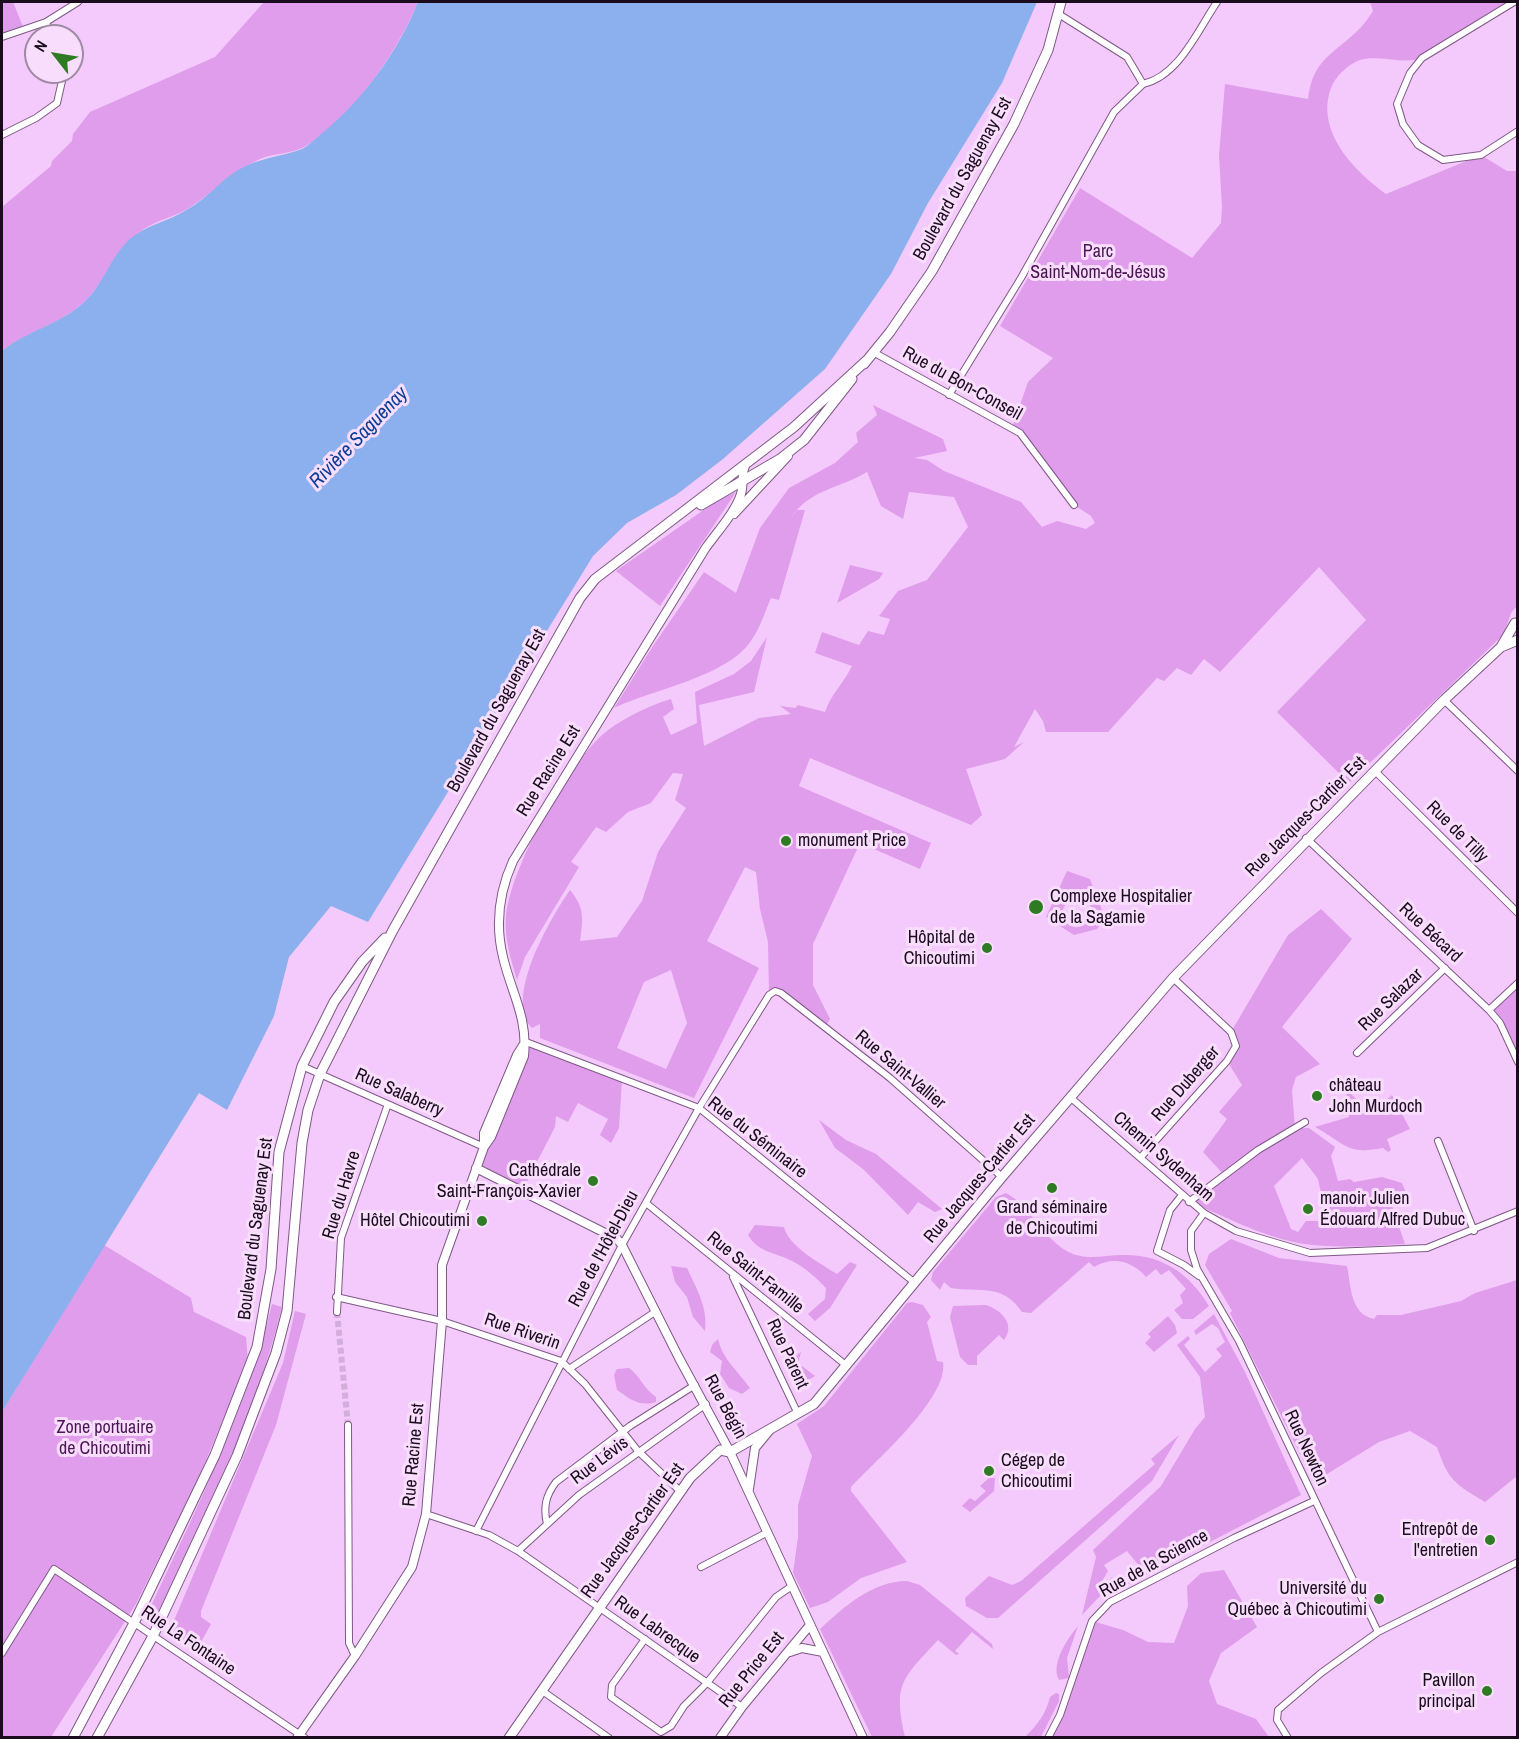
<!DOCTYPE html>
<html>
<head>
<meta charset="utf-8">
<style>
  body { margin:0 }
  #map { position:relative; width:1519px; height:1739px; overflow:hidden; background:#f4cafc; font-family:"Archivo Narrow",sans-serif }
  canvas { display:block }
  .frame { position:absolute; inset:0; border:3px solid #1a0c1d; pointer-events:none }
  .north { position:absolute; left:24px; top:24px; width:60px; height:60px; box-sizing:border-box; background:#f8defc; border:2px solid #9f8aa3; border-radius:50%; rotate:301deg; font-size:16px; font-weight:700; line-height:24px; text-align:center; color:#1a0c1d }
  .north::after { content:''; display:block; margin:auto; width:21px; height:27px; background:#2f7b23; clip-path:polygon(50% 0,100% 100%,50% 72%,0 100%) }
</style>
</head>
<body>
<div id="map">
<canvas width="1519" height="1739"></canvas>
<div class="frame"></div>
<div class="north">N</div>
</div>
<script>
const context = document.querySelector('canvas').getContext('2d');
context.lineJoin = 'round';
function paint(path, color) { context.fillStyle = color; context.fill(path, 'evenodd'); }
function strokePath(path, color, width, dash) { context.strokeStyle = color; context.lineWidth = width; context.lineCap = dash ? 'butt' : 'round'; context.setLineDash(dash || []); context.stroke(path); }
function write(font, color, halo, rows, align = 'center') {
  context.font = font + ' "Archivo Narrow",sans-serif'; context.lineWidth = 6; context.setLineDash([]); context.textBaseline = 'middle'; context.strokeStyle = halo; context.fillStyle = color; for (const [text, x, y, turn = 0] of rows) {
    context.save(); context.translate(x, y); context.rotate((+turn || 0) * Math.PI / 180); context.textAlign = isNaN(turn) ? turn : align; if (halo) context.strokeText(text, 0, 0); context.fillText(text, 0, 0); context.restore();
  }
}
paint(new Path2D(`
  M2,2H13L24,29L2,37Z
  M264,2H418C399,49 350,122 304,147C291,154 274,153 260,159C233,171 214,192 189,208C175,217 157,220 144,229C111,251 109,278 84,302C60,325 27,331 2,351V207L51,166L52,161L72,141L73,134L90,112L215,57Z
  M1370,2H1514C1485,20 1455,42 1424,57C1405,66 1379,54 1360,60C1348,64 1335,77 1331,88C1315,131 1354,171 1386,194L1481,155L1507,171H1518L1517,606L1511,613L1504,634L1349,783L1277,712L1366,620L1319,567L1220,672L1204,659L1191,675L1177,668L1164,681L1157,678L1108,732H1046L1043,721L1035,709L1014,747L1024,742L1005,759L966,769L982,815L971,825L810,758L799,786L931,843L920,869L860,843L813,944V985L830,1019L825,1028L781,993L769,995L768,942L760,909L756,872L745,867L707,941L759,968L694,1098L540,1038V1024L532,1028C503,999 551,917 570,890C585,908 583,919 580,941L617,937L642,901L658,852L686,808L675,800L683,774L673,773L651,803L628,812L606,832L596,827L571,862L579,867L525,957L517,980C511,960 504,937 506,916C511,868 562,777 595,742C612,723 647,706 671,699L674,709L663,717L671,735L697,723L695,692L734,674L751,661L767,637L754,692L699,705L704,746L759,718L791,714L780,706L795,708L798,705L825,712C831,694 844,683 852,666L815,653L822,632L859,645L868,631L884,635L890,619L879,616L898,591L927,580L968,527L954,497L909,492L903,519L881,506L867,472C841,488 808,490 791,518L797,510H805L779,600L771,598C765,612 760,628 751,641C726,677 654,689 614,708L653,646L704,572L736,593L760,528L789,488L835,463L858,442L856,433L877,415L873,405L943,439L947,451L914,458L927,460L944,471L1021,502L1042,527L1057,521L1086,529L1095,523L1091,516L1074,505L1012,428L1028,382L1053,358L1000,326L1080,188L1192,258L1221,223L1222,207L1219,155L1225,84L1308,99C1313,61 1329,57 1355,33C1362,27 1368,19 1373,11ZM671,970L687,1023L666,1069L617,1048L644,982Z
  M736,492L660,606L616,571L718,500Z
  M850,565L883,573L879,579L837,603Z
  M1067,871L1090,879L1105,918L1097,929L1074,935L1046,917ZM1076,897C1110,904 1082,941 1066,922C1057,911 1066,902 1076,897Z
  M1321,909L1352,939L1282,1027L1320,1064L1296,1077L1292,1090L1295,1128H1309L1335,1147L1331,1156L1338,1181L1350,1179L1354,1182L1382,1177L1402,1183L1406,1193L1390,1200L1405,1244C1369,1246 1334,1249 1298,1243C1261,1236 1225,1216 1189,1202L1224,1175L1203,1152L1227,1119L1219,1112L1242,1085L1227,1061L1236,1046L1231,1032L1288,935ZM1302,1158L1318,1179L1324,1206L1331,1221H1306L1298,1232L1291,1229L1274,1186Z
  M1517,983V1063L1489,1010Z
  M526,1042L622,1080L619,1128L611,1143L600,1135L608,1119L578,1103L568,1122L556,1116L555,1127L522,1191L476,1168Z
  M1346,1089L1371,1114L1392,1095L1410,1129L1387,1139L1391,1150L1388,1152L1383,1148C1346,1155 1346,1144 1315,1127L1349,1117Z
  M819,1120L846,1140L876,1154L942,1209L935,1212L918,1202L908,1215L863,1169L835,1148Z
  M1006,1193C1029,1205 1042,1236 1065,1250C1085,1262 1102,1255 1123,1255C1162,1254 1190,1274 1209,1306L1193,1319H1182L1174,1310L1183,1303L1180,1295L1186,1289L1169,1270L1161,1275L1156,1269L1146,1277C1132,1261 1113,1256 1094,1267L1089,1262L1031,1313L1022,1312C1001,1282 980,1293 951,1288L944,1282L940,1290L931,1280L933,1272L996,1197Z
  M755,1225L784,1227C788,1246 821,1264 837,1274L850,1262L857,1265L830,1308L815,1321L808,1314L825,1299L826,1288C817,1279 805,1267 792,1261C775,1252 759,1253 748,1235Z
  M1231,1239L1279,1258L1347,1266C1351,1286 1350,1314 1374,1319L1377,1315H1401L1461,1301L1475,1293L1517,1280V1476L1485,1502C1455,1484 1448,1480 1437,1447L1410,1431L1379,1442L1314,1482L1230,1313L1232,1311L1205,1265L1209,1254Z
  M104,1245L191,1298L194,1312L246,1337L248,1361L198,1479L136,1604L51,1737H2V1412Z
  M671,1266L687,1268C697,1290 708,1307 705,1331L693,1317L687,1297L675,1282Z
  M912,1302L923,1305L931,1317L927,1322L937,1361L943,1362C949,1398 875,1461 851,1487V1491L907,1562L861,1578L828,1602L810,1608L793,1573L798,1537V1505L812,1456L797,1424L824,1406L907,1303Z
  M272,1304L282,1307C256,1413 207,1513 161,1612L151,1606C197,1507 246,1410 272,1304Z
  M986,1305C1001,1310 1016,1324 1004,1340L999,1335L977,1356V1365H968L960,1357L950,1317L953,1306Z
  M295,1311L306,1314L276,1425L201,1611V1617L211,1624L201,1642L221,1656L214,1664L170,1630L283,1363Z
  M1214,1314L1245,1372L1301,1495L1109,1594L1106,1584L1112,1577L1116,1582L1140,1567L1127,1551L1104,1565L1108,1571L1100,1585L1101,1595L1082,1615L1096,1557L1093,1550L1161,1486L1195,1429L1205,1417L1200,1377L1177,1345L1188,1336L1190,1339L1184,1345L1205,1372L1222,1356L1216,1349L1225,1342L1218,1328L1212,1324L1196,1335L1194,1331Z
  M1168,1316L1175,1325L1177,1333L1154,1352L1145,1343L1151,1337L1148,1334Z
  M718,1339C723,1360 738,1371 750,1388L742,1394L729,1388L720,1374L722,1361L710,1352L712,1345Z
  M801,1352L798,1363L815,1376L797,1387L786,1363Z
  M629,1368C640,1376 644,1389 656,1397V1402C639,1407 630,1399 617,1390L614,1375L617,1369Z
  M1179,1435L1152,1481L998,1618H987L966,1606L965,1598L989,1576L1012,1585L1021,1581L1155,1464L1151,1459Z
  M989,1478H995L994,1491L970,1512L962,1506L970,1498L975,1501L986,1491L980,1486Z
  M1224,1570L1257,1627L1221,1653L1209,1681L1217,1704L1256,1719L1269,1737L1048,1738L1092,1621L1123,1630L1148,1642L1174,1643L1188,1606L1187,1586L1201,1573Z
  M907,1581L920,1585L992,1644L993,1649L972,1632L955,1651L959,1654L956,1655L938,1640C902,1679 893,1683 905,1737H872L820,1629C844,1607 872,1581 907,1581Z
  M1078,1626L1067,1658L1069,1678L1059,1680C1050,1664 1068,1638 1078,1626Z
  M1056,1693L1059,1694V1701L1041,1737H1025C1038,1724 1046,1714 1050,1697Z`), '#df9deb');
paint(new Path2D(`
  M418,2H1037L1002,83L928,203L891,274L825,369L723,459L676,495L627,523L593,556L368,922L331,906L289,957L274,1016L227,1110L199,1093L2,1412V351C26,331 59,325 83,303C105,284 111,252 135,235C151,224 171,220 188,209C206,199 220,181 238,170C258,158 280,157 302,149C308,146 314,140 320,135C362,101 398,52 418,2Z`), '#8cb0ee');
strokePath(new Path2D(`
  M337,1312L348,1425`), '#d3aedb', 6, [6, 3]);
const minor = new Path2D(`
  M1514,2L1422,58L1410,73L1397,104L1403,124L1418,145L1443,160L1481,155L1518,131
  M1057,13L1127,57L1143,84
  M46,22L51,36
  M2,37L46,22L78,2
  M1143,84C1179,76 1198,30 1217,2
  M2,135L36,118L57,103L64,72
  M873,352L1020,433L1074,505
  M949,395L1021,278L1114,112L1143,84
  M1444,700L1518,771
  M1375,771L1518,913
  M1306,838L1489,1010L1500,1023L1518,1062
  M1489,1010L1518,983
  M526,1042L699,1108L915,1283
  M1357,1053L1445,968
  M302,1066L484,1147
  M1071,1098L1204,1213L1236,1231L1310,1253L1427,1248L1518,1211
  M1438,1141L1474,1231
  M1141,1157L1227,1061L1236,1046L1231,1032L1173,978
  M1182,1195L1170,1210L1157,1251L1184,1265L1199,1276
  M1189,1202L1258,1150L1305,1122
  M646,1203L847,1366
  M1204,1213L1191,1231V1250L1197,1269L1239,1341L1378,1632
  M733,1277L798,1414
  M336,1297L442,1321L561,1361L585,1384L638,1451L680,1491
  M337,1312L341,1238L388,1104
  M569,1369L655,1312
  M348,1425L349,1643L355,1656
  M426,1514L489,1535L518,1551L742,1707
  M547,1524C543,1507 546,1495 556,1482L630,1426L695,1385
  M476,1531L622,1245L699,1108L769,995L775,991L781,993L890,1078L1002,1177
  M518,1551L579,1495L706,1404
  M701,1567L768,1532
  M645,1639L612,1685L611,1697L661,1732L671,1726L684,1706L706,1684L776,1597L792,1586
  M2,1653L54,1569L305,1738
  M541,1690L609,1738
  M1048,1738L1060,1715L1092,1621L1110,1602L1234,1538L1314,1501
  M1288,1738L1277,1720L1278,1710L1321,1673L1378,1632L1518,1562`);
const tertiary = new Path2D(`
  M734,514L788,456
  M484,1146V1133L517,1055L524,1044
  M476,1168L617,1239L622,1245L679,1358L730,1452L863,1738
  M749,1489L755,1448L769,1431
  M790,1652L802,1648L823,1652
  M297,1738L355,1656L412,1567L426,1514L442,1321V1265L484,1147L491,1137L524,1056C528,1017 511,992 503,957C495,924 499,892 513,861L705,549C716,533 735,513 741,494C744,484 741,475 745,466
  M720,1738L742,1707L810,1625`);
const secondary = new Path2D(`
  M864,364L890,332L932,271L1014,124L1048,50L1061,2
  M701,505L780,459L804,440L852,379
  M1501,647L1515,623
  M73,1738L134,1623L215,1455L257,1347L271,1269L279,1152L302,1066L334,1002L362,962L385,938
  M97,1738L153,1636L237,1456L276,1353L287,1311L302,1143L308,1110L320,1074L393,930L580,598L595,579L794,427L867,360
  M509,1738L690,1478L720,1450L730,1452L814,1404L1002,1177L1173,978L1444,700L1501,647L1518,640`);
strokePath(minor, '#7e5985', 8);
strokePath(tertiary, '#7e5985', 10);
strokePath(secondary, '#7e5985', 11);
strokePath(minor, '#fff', 6);
strokePath(tertiary, '#fff', 8);
strokePath(secondary, '#fff', 9);
for (const [x, y, r, color] of [
  [786,841,6,"#2f7b23"],
  [1036,907,8,"#2f7b23"],
  [987,948,6,"#2f7b23"],
  [1317,1096,6,"#2f7b23"],
  [593,1181,6,"#2f7b23"],
  [1052,1188,6,"#2f7b23"],
  [1308,1209,6,"#2f7b23"],
  [482,1221,6,"#2f7b23"],
  [989,1471,6,"#2f7b23"],
  [1490,1540,6,"#2f7b23"],
  [1379,1599,6,"#2f7b23"],
  [1487,1691,6,"#2f7b23"]
]) { const dot = new Path2D(); dot.arc(x, y, r, 0, 2 * Math.PI); context.fillStyle = color; context.fill(dot); strokePath(dot, '#f8defc', 2); }
write('18px', '#1a0c1d', '#f8defc', [
  ["Boulevard du Saguenay Est",963,179,-61],
  ["Rue du Bon-Conseil",962,384,29],
  ["Boulevard du Saguenay Est",497,711,-61],
  ["Rue Racine Est",549,771,-58],
  ["Rue Jacques-Cartier Est",1306,817,-45],
  ["Rue de Tilly",1457,832,45],
  ["Rue Bécard",1430,933,43],
  ["Rue Salazar",1391,1000,-44],
  ["Rue Saint-Vallier",900,1070,40],
  ["Rue Duberger",1186,1084,-49],
  ["Rue Salaberry",399,1093,24],
  ["Rue du Séminaire",757,1138,38],
  ["Chemin Sydenham",1163,1157,41],
  ["Rue Jacques-Cartier Est",980,1179,-50],
  ["Rue du Havre",342,1195,-73],
  ["Boulevard du Saguenay Est",256,1229,-83],
  ["Rue de l'Hôtel-Dieu",604,1249,-62],
  ["Rue Saint-Famille",755,1273,39],
  ["Rue Riverin",522,1332,19],
  ["Rue Parent",787,1354,65],
  ["Rue Bégin",725,1407,62],
  ["Rue Newton",1306,1448,65],
  ["Rue Racine Est",414,1455,-85],
  ["Rue Lévis",600,1461,-37],
  ["Rue Jacques-Cartier Est",633,1531,-54],
  ["Rue de la Science",1154,1564,-29],
  ["Rue Labrecque",657,1630,36],
  ["Rue La Fontaine",188,1641,34],
  ["Rue Price Est",752,1670,-51]
]);
write('18px', '#4a1553', '#f8defc', [
  ["Parc",1098,252],
  ["Saint-Nom-de-Jésus",1098,273],
  ["Zone portuaire",105,1428],
  ["de Chicoutimi",105,1449]
]);
write('18px', '#1a0c1d', '#f8defc', [
  ["monument Price",798,841,"left"],
  ["Complexe Hospitalier",1050,897,"left"],
  ["de la Sagamie",1050,918,"left"],
  ["Hôpital de",975,938],
  ["Chicoutimi",975,959],
  ["château",1329,1086,"left"],
  ["John Murdoch",1329,1107,"left"],
  ["Cathédrale",581,1171],
  ["Saint-François-Xavier",581,1192],
  ["manoir Julien",1320,1199,"left"],
  ["Édouard Alfred Dubuc",1320,1220,"left"],
  ["Grand séminaire",1052,1208,"center"],
  ["de Chicoutimi",1052,1229,"center"],
  ["Hôtel Chicoutimi",470,1221],
  ["Cégep de",1001,1461,"left"],
  ["Chicoutimi",1001,1482,"left"],
  ["Entrepôt de",1478,1530],
  ["l'entretien",1478,1551],
  ["Université du",1367,1589],
  ["Québec à Chicoutimi",1367,1610],
  ["Pavillon",1475,1681],
  ["principal",1475,1702]
], 'right');
write('italic 20px', '#0b3d97', '#f8defc', [
  ["Rivière Saguenay",359,438,-46]
]);
</script>
</body>
</html>
